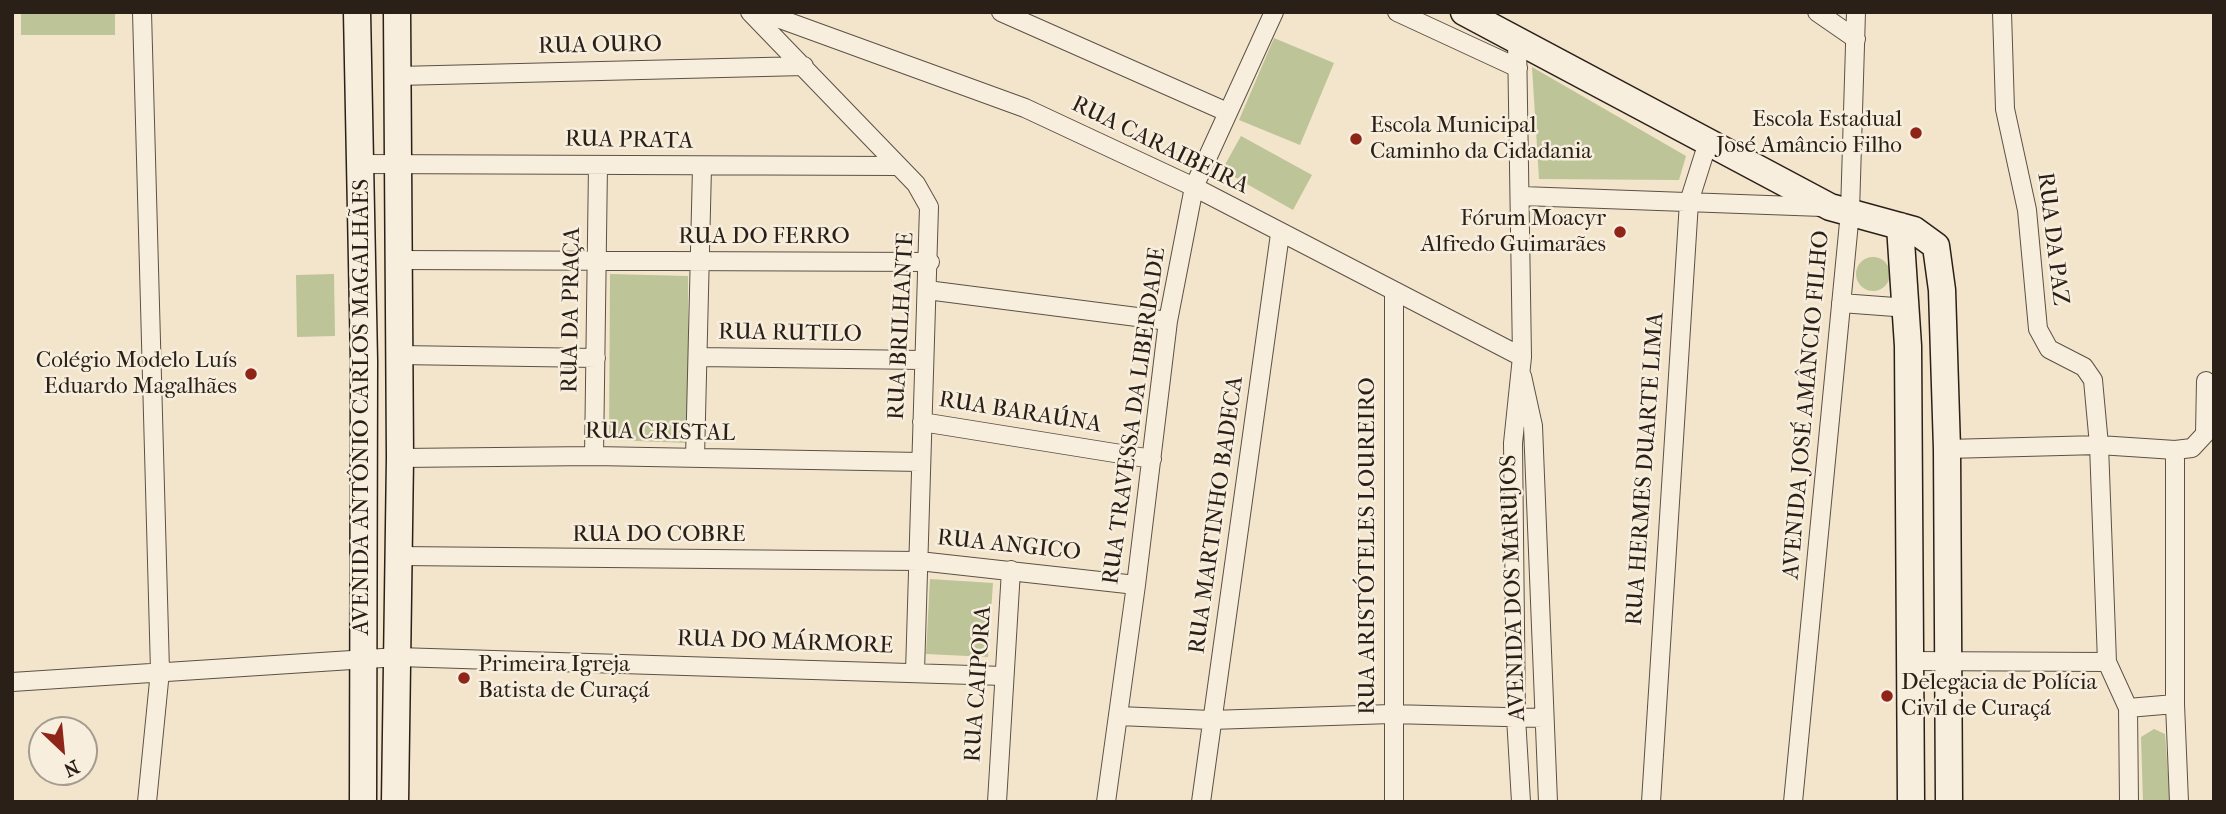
<!DOCTYPE html>
<html>
<head>
<meta charset="utf-8">
<style>
  body { margin:0 }
  #map { position:relative; width:2226px; height:814px; overflow:hidden; background:#f3e5cc; font-family:"IM FELL French Canon",serif }
  canvas { display:block }
  .frame { position:absolute; inset:0; border:14px solid #2b2018; pointer-events:none }
  .north { position:absolute; left:28px; top:716px; width:70px; height:70px; box-sizing:border-box; background:#f7eede; border:2px solid #a59c8f; border-radius:50%; rotate:154deg; font-size:19px; font-weight:700; line-height:28px; text-align:center; color:#2b2018 }
  .north::after { content:''; display:block; margin:auto; width:24px; height:32px; background:#8f2418; clip-path:polygon(50% 0,100% 100%,50% 72%,0 100%) }
</style>
</head>
<body>
<div id="map">
<canvas width="2226" height="814"></canvas>
<div class="frame"></div>
<div class="north">N</div>
</div>
<script>
const context = document.querySelector('canvas').getContext('2d');
context.lineJoin = 'round';
function paint(path, color) { context.fillStyle = color; context.fill(path, 'evenodd'); }
function strokePath(path, color, width, dash) { context.strokeStyle = color; context.lineWidth = width; context.lineCap = dash ? 'butt' : 'round'; context.setLineDash(dash || []); context.stroke(path); }
function write(font, color, halo, rows, align = 'center') {
  context.font = font + ' "IM FELL French Canon",serif'; context.lineWidth = 5; context.setLineDash([]); context.textBaseline = 'middle'; context.strokeStyle = halo; context.fillStyle = color; for (const [text, x, y, turn = 0] of rows) {
    context.save(); context.translate(x, y); context.rotate((+turn || 0) * Math.PI / 180); context.textAlign = isNaN(turn) ? turn : align; if (halo) context.strokeText(text, 0, 0); context.fillText(text, 0, 0); context.restore();
  }
}
paint(new Path2D(`
  M21,12H115V35H21Z
  M1274,38L1334,63L1300,145L1239,120Z
  M1532,67L1686,156L1679,180L1539,179Z
  M1241,136L1312,175L1293,210L1222,170Z
  M1856 274a17 17 0 1 1 34 0a17 17 0 1 1-34 0Z
  M334,274L335,336L297,337L296,275Z
  M610,274L688,276V443L609,440Z
  M930,579L993,583L988,657L926,654Z
  M2154,729L2165,734L2170,802H2143L2141,737Z`), '#bdc497');
const street = new Path2D(`
  M142,12L160,671L147,802
  M750,12L916,184L929,207L915,672
  M761,12L1025,108L1194,187L1522,357
  M1001,12L1227,112
  M1397,12L1518,68
  M1817,12L1856,39
  M2002,12L2005,109L2027,210L2038,329L2049,349L2084,367L2093,380L2099,445L2107,662L2128,708L2129,802
  M1517,40L1522,357L1513,443L1516,717L1521,802
  M398,76L804,66
  M361,164L897,166
  M1522,196L1822,207
  M400,260L930,262
  M927,290L1168,321
  M1841,303L1908,308
  M399,355L596,358
  M698,357L923,360
  M1522,376L1533,426L1548,802
  M922,422L1152,459
  M1947,449L2099,445L2175,450L2192,448L2205,434L2206,381
  M2175,450V704L2179,802
  M594,456L598,165
  M400,458L594,456L920,462
  M695,458L702,167
  M399,556L919,561L1136,585
  M1910,661L2107,662
  M12,682L398,657L1004,676
  M2128,708L2175,704
  M1119,716L1211,720L1391,714L1543,718
  M997,802L1011,570
  M1106,802L1136,585L1168,321L1194,187L1274,12
  M1201,802L1280,234
  M1394,802V291
  M1651,802L1689,202L1708,142
  M1793,802L1850,212L1856,12`);
const secondary = new Path2D(`
  M357,12L364,361L363,802
  M1464,12L1830,207L1914,230L1936,246L1942,290L1947,449L1949,802
  M1900,226L1908,346L1911,802
  M395,802L400,458L397,12`);
strokePath(street, '#5d5145', 20);
strokePath(secondary, '#2b2018', 29);
strokePath(street, '#f7eede', 18);
strokePath(secondary, '#f7eede', 26);
for (const [x, y, r, color] of [
  [1916,133,7,"#8f2418"],
  [1356,139,7,"#8f2418"],
  [1620,232,7,"#8f2418"],
  [251,374,7,"#8f2418"],
  [464,678,7,"#8f2418"],
  [1887,696,7,"#8f2418"]
]) { const dot = new Path2D(); dot.arc(x, y, r, 0, 2 * Math.PI); context.fillStyle = color; context.fill(dot); strokePath(dot, '#f7eede', 2.5); }
write('23px', '#2b2018', '#f7eede', [
  ["RUA OURO",600,46,-1],
  ["RUA PRATA",629,141,1],
  ["RUA CARAIBEIRA",1160,146,26],
  ["RUA DO FERRO",764,237],
  ["RUA DA PAZ",2052,239,83],
  ["RUA DA PRAÇA",572,310,-89],
  ["RUA BRILHANTE",902,326,-87],
  ["RUA RUTILO",790,334,1],
  ["AVENIDA JOSÉ AMÂNCIO FILHO",1807,405,-85],
  ["AVENIDA ANTÔNIO CARLOS MAGALHÃES",362,407,-90],
  ["RUA BARAÚNA",1020,413,9],
  ["RUA TRAVESSA DA LIBERDADE",1135,416,-82],
  ["RUA CRISTAL",660,433,1],
  ["RUA HERMES DUARTE LIMA",1646,469,-86],
  ["RUA MARTINHO BADECA",1217,515,-82],
  ["RUA DO COBRE",659,535],
  ["RUA ANGICO",1009,546,6],
  ["RUA ARISTÓTELES LOUREIRO",1368,546,-90],
  ["AVENIDA DOS MARUJOS",1514,588,-92],
  ["RUA DO MÁRMORE",785,643,2],
  ["RUA CAIPORA",979,684,-86]
]);
write('23px', '#2b2018', '#f7eede', [
  ["Escola Estadual",1902,120],
  ["José Amâncio Filho",1902,146],
  ["Escola Municipal",1370,126,"left"],
  ["Caminho da Cidadania",1370,152,"left"],
  ["Fórum Moacyr",1606,219],
  ["Alfredo Guimarães",1606,245],
  ["Colégio Modelo Luís",237,361],
  ["Eduardo Magalhães",237,387],
  ["Primeira Igreja",478,665,"left"],
  ["Batista de Curaçá",478,691,"left"],
  ["Delegacia de Polícia",1901,683,"left"],
  ["Civil de Curaçá",1901,709,"left"]
], 'right');
</script>
</body>
</html>
